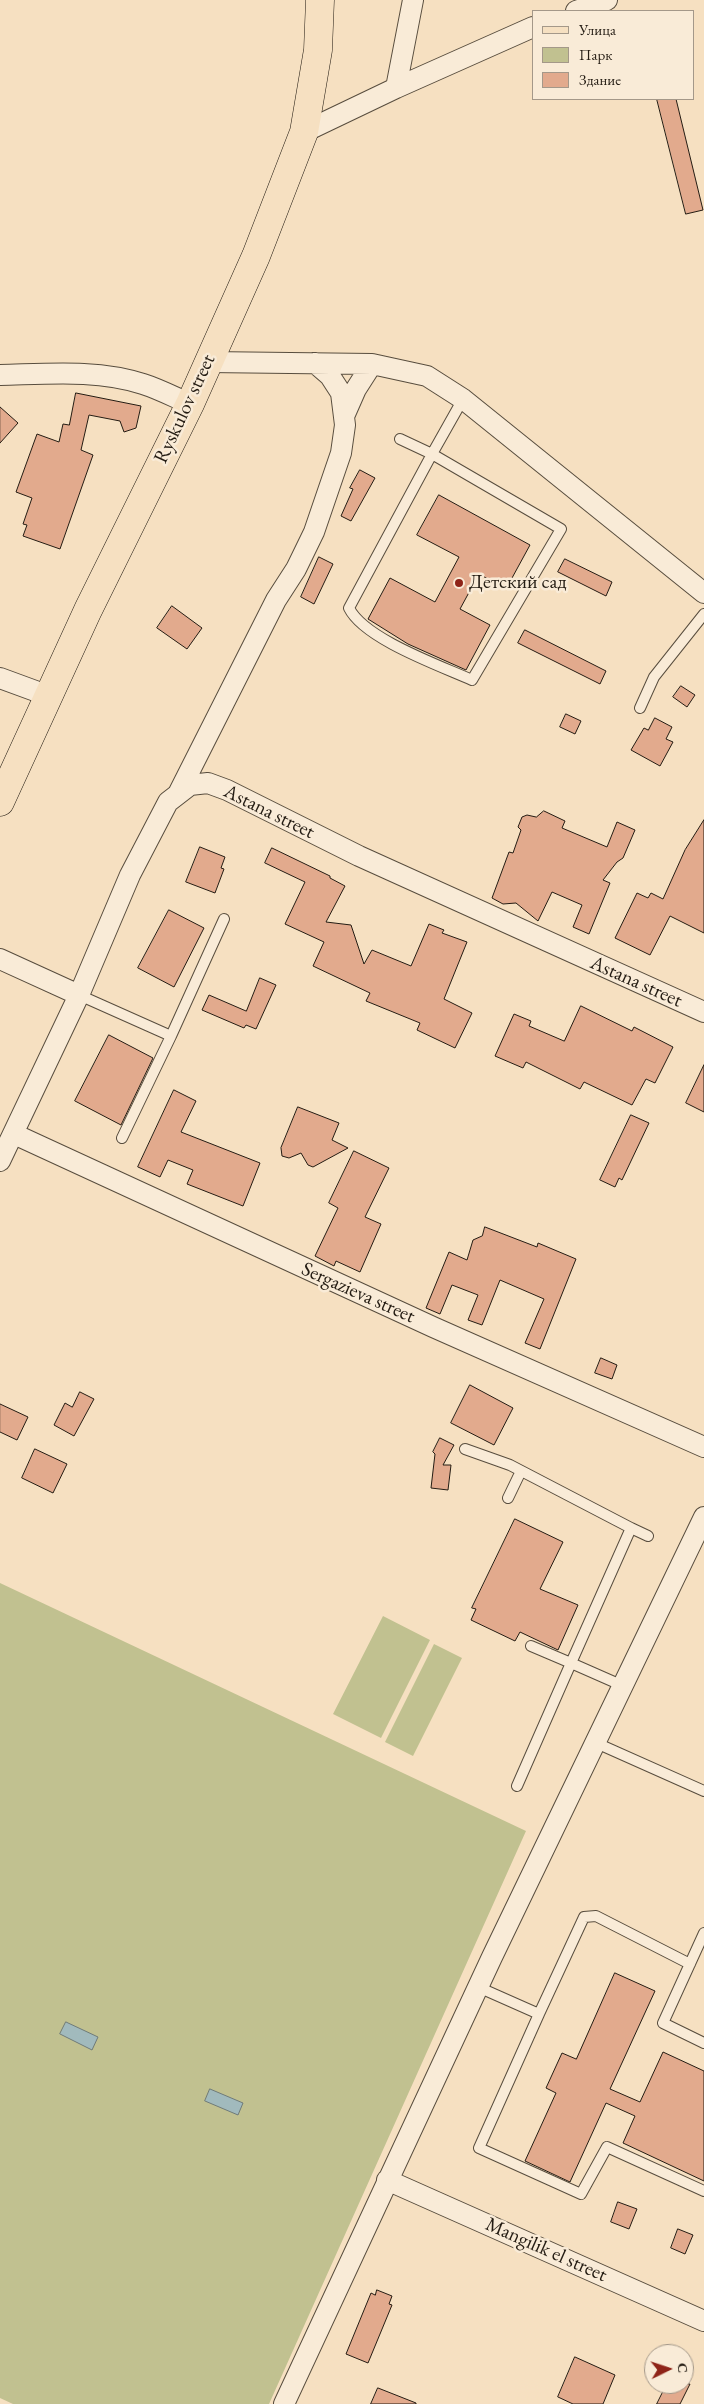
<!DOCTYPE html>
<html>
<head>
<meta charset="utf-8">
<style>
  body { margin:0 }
  #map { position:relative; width:704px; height:2404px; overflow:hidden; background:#f6e0c1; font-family:"EB Garamond",serif }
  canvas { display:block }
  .legend { position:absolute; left:532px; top:10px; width:162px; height:90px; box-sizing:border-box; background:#f9ebd7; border:1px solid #a49889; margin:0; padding:6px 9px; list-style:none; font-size:15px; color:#241c13 }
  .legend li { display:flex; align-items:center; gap:10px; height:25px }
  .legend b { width:25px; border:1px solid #a49889 }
  .north { position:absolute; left:644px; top:2344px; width:50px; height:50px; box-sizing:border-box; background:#f9ebd7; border:1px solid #a49889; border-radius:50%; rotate:86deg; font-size:14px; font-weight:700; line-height:20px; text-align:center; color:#241c13 }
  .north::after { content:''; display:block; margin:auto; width:18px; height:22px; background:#8f2418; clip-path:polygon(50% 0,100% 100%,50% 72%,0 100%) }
</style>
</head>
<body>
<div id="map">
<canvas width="704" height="2404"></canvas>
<ul class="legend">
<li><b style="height:6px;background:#f6e0c1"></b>Улица</li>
<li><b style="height:14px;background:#c1c190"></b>Парк</li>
<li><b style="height:14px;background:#e2aa8d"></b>Здание</li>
</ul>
<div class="north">С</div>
</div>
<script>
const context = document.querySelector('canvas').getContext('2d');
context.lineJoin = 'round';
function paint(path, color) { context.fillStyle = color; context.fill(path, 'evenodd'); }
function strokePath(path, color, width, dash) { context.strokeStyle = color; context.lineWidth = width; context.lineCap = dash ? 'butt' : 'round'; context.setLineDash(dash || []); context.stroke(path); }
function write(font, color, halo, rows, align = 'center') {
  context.font = font + ' "EB Garamond",serif'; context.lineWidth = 5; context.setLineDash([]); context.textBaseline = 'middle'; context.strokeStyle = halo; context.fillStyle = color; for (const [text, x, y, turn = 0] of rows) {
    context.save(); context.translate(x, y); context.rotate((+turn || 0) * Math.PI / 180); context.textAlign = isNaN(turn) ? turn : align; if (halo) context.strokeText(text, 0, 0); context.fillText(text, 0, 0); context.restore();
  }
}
paint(new Path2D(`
  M0,1583L526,1831L269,2404H13L0,2398Z
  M383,1616L430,1640L381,1738L333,1714Z
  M434,1644L462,1658L413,1756L385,1742Z`), '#c1c190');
const water = new Path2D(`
  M66,2022L98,2037L92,2050L60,2034Z
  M210,2089L243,2103L238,2115L205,2101Z`);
paint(water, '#a1babd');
strokePath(water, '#6f7b79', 1);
const building = new Path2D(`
  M657,99H676L703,210L686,214Z
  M76,393L141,406L136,428L124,432L120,421L89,415L81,450L93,455L60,549L23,536L27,525L23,524L32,498L16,492L37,434L59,442L63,424L69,425Z
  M0,407L18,423L0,443Z
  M360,470L375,478L351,521L341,516L353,489L350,488Z
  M439,495L530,545L506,589L479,574L460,609L490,625L466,670L408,644L368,619L390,578L435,602L459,557L417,535Z
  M319,557L333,564L314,604L301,597Z
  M565,559L612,582L606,596L558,572Z
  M172,606L202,628L187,649L157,628Z
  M525,630L606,671L600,684L518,643Z
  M681,686L695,695L687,707L673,697Z
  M566,714L581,721L575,734L560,727Z
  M655,718L672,727L666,739L673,742L660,766L631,750L644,728L648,730Z
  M544,811L565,821L562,828L607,847L617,822L635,830L623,858L617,862L603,880L610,883L589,934L573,927L582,905L552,892L538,921L516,903L503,904L492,898L509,852L513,853L521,830L518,827L522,817L527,815L536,817Z
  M704,820V933L670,916L650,955L615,938L637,893L648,898L651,893L663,899L685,850Z
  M200,847L225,857L221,868L224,869L215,893L186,882Z
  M272,848L330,876V878L345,886L326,922L351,925L364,964L372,950L411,966L429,924L444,930L442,933L467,942L444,999L472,1013L455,1048L417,1030L420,1023L366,1001L370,993L313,966L324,942L285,924L305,882L265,863Z
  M169,910L204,928L174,987L138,968Z
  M260,978L276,985L256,1029L246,1025L244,1028L202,1010L209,995L246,1011Z
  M581,1006L632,1031L634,1027L673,1047L655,1083L646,1079L632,1105L584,1082L580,1089L526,1062L523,1068L495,1056L514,1014L531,1021L529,1026L564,1041Z
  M109,1035L153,1058L121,1125L75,1101Z
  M704,1065V1112L686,1103Z
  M174,1090L196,1101L181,1132L260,1163L243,1206L187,1184L193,1170L168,1160L160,1177L138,1167Z
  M298,1107L339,1123L332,1140L348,1148L313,1167L308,1165L301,1153L289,1158L282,1156L281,1148Z
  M631,1115L649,1123L622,1180L619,1178L615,1187L600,1180Z
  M354,1151L389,1168L365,1217L381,1224L360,1272L336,1261L334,1266L315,1256L338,1208L329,1203Z
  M485,1227L537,1247L538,1243L576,1259L540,1349L525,1343L544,1299L500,1280L482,1325L468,1320L478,1295L452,1285L440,1314L426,1308L449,1252L467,1260L473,1240L482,1236Z
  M601,1358L617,1365L612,1379L595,1373Z
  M470,1385L513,1408L494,1445L451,1423Z
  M80,1392L94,1399L74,1436L54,1425L65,1403L72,1407Z
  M0,1404L28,1417L17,1440L0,1432Z
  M440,1438L454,1445L443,1465H451L448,1490L431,1488L435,1454L433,1452Z
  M35,1449L67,1464L53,1493L22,1478Z
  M515,1519L563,1542L540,1589L578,1605L558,1650L520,1632L515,1641L471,1620L476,1609L472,1608Z
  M615,1973L655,1991L610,2089L640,2102L663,2052L704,2071V2181L623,2143L635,2116L606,2103L570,2182L525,2161L556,2093L546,2088L562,2053L576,2059Z
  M618,2202L637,2209L629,2229L611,2222Z
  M678,2229L693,2235L685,2254L671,2248Z
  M377,2290L392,2296L389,2304L392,2305L368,2363L346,2354L371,2293L375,2295Z
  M575,2357L615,2375L603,2404H573L558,2397Z
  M667,2384H690L680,2404H657Z
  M378,2388L416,2403V2404H371Z`);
paint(building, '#e2aa8d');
strokePath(building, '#241c13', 1);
const service = new Path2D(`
  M400,439L432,454L561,529L472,680C441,666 364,639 349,608L432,454L463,399
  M640,708L654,677L704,614
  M79,995L171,1036L224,919
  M122,1138L171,1036
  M465,1449L510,1465L631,1528
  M508,1498L521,1471
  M531,1646L571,1663L631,1528L648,1536
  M594,1742L704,1791
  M517,1786L571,1663L621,1685
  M704,1933L663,2023L704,2043
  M478,1987L539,2014L479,2148L581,2194L607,2147L704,2191
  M539,2014L584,1917L596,1916L690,1964`);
const minor = new Path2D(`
  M576,11L607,0
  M396,88L413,0
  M304,132L396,88L533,27
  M208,362L372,364L427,376L463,399L704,593
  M0,375C46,374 98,369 143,384C159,389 174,397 190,404
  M345,414L356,389L372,364
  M0,678L49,696
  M178,794L276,600L296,569L314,532L341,453L345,425L341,393L330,376L315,363
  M0,959L79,995
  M14,1134L433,1327L704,1447
  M0,1161L79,995L130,875L168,802L190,785L208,783L227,790L359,856L704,1012
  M387,2180L704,2321
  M284,2404L492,1957L704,1517`);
const primary = new Path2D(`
  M0,802L88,610L190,404L256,256L304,132L318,50L320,0`);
strokePath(service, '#584d3e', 12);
strokePath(minor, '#584d3e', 22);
strokePath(primary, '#241c13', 29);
strokePath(service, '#f9ebd7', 10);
strokePath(minor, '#f9ebd7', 20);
strokePath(primary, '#f6e0c1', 28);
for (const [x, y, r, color] of [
  [459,583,5,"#8f2418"]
]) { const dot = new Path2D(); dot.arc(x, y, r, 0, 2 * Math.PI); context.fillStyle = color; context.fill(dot); strokePath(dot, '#f9ebd7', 2); }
write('20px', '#241c13', '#f9ebd7', [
  ["Ryskulov street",185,409,-65],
  ["Astana street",269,812,26],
  ["Astana street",636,982,24],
  ["Sergazieva street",358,1293,24],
  ["Mangilik el street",546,2250,24]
]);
write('20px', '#241c13', '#f9ebd7', [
  ["Детский сад",469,583]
], 'left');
</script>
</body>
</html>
